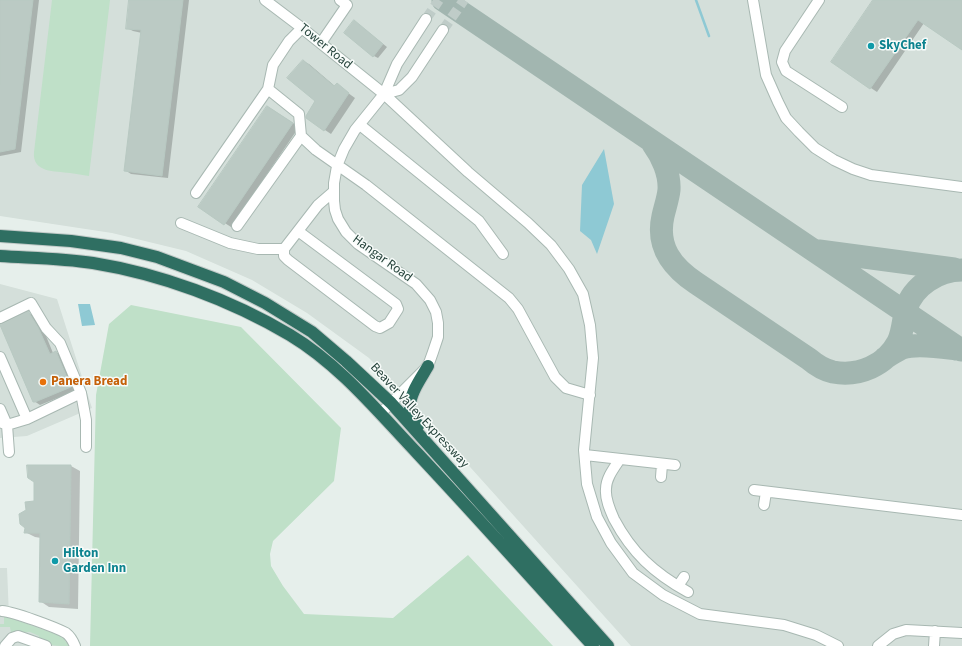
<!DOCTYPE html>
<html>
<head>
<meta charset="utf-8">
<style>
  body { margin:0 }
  canvas { display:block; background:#e6efeb }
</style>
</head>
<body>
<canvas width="962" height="646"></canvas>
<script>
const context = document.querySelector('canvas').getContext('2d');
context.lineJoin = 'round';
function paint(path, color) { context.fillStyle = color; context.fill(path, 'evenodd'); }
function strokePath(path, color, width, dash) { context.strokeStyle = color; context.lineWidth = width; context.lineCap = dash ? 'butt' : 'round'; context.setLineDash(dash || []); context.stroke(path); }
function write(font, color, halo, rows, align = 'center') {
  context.font = font + ' "Source Sans 3",sans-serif'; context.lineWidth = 3; context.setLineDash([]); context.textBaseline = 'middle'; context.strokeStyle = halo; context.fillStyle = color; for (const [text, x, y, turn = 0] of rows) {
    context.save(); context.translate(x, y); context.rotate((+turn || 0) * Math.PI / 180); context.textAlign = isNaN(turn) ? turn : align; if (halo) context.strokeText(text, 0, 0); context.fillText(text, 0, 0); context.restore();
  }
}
paint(new Path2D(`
  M0,0H962V646H631L426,418L369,358L307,313L252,280L186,251L112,233L0,216Z
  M0,284L57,299L92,408L27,436L0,438Z
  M0,568H7L9,616L63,637L70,646H0Z`), '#d4dfda');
paint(new Path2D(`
  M52,0H110L89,176C82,175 77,174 70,173C55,171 32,173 34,152Z
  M131,305L241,327L341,428L334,481L273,541L270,554L271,566L283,586L304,614L393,618L468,555L553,646H90L96,395L109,324Z
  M5,616L58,635L64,639L69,646C58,646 48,646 39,639V636L30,632L11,633L10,627H0V624H4V617Z`), '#bfe0c8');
paint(new Path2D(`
  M604,149L614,204L597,254L591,240L580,231L582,185Z
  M78,304H90L95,325L82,326Z`), '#8ec9d4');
paint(new Path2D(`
  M0,0H39L21,152L0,156Z
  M130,0H189L168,178L131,174L125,170L142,33L133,31L127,28Z
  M874,0H962V48L924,23L877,92L832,62Z
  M355,22L387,47L378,58L374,56Z
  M303,61L309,64L336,87L337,85L355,98L331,134L307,118L316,101Z
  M273,110L299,127L231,227L200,207Z
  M28,313L34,316L44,331L53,353L56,352L62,356L77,390L40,405L34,401Z
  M28,466H71L80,471L78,609L49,607L40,601L41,538L35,537L25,532L27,511L35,502V482Z`), '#0003');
strokePath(new Path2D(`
  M696,0L709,36`), '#8ec9d4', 2.5);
strokePath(new Path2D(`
  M443,0L961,350
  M653,144C662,156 670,174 669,190C668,199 665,207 663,216C656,247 672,267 696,283L809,359C816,365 824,370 833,372C859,377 886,365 898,342C903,332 903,320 906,309C913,286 938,270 962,270
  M819,251L954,269
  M885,358C890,355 896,351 902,348C917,343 941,347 956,349`), '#a2b6b0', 23);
const building = new Path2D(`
  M0,0H33L15,149L0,152Z
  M129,0H183L162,176L124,171L141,30L126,29Z
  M873,0H962V50L918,20L870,89L831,62Z
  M354,20L383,44L373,57L344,33Z
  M303,60L334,86L337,83L349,93L324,131L306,118V116L315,101L287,78Z
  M267,106L293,123L224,225L198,207Z
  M28,311L38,327L50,354L56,351L71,387L35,402H33L0,325Z
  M27,465H71L69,604L39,602L40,533H24L25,528L20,524L19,514L26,510L25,502L34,501V482L28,478Z`);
paint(building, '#bbcac4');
strokePath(building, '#b8c9c2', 1);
strokePath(new Path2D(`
  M426,19L439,0
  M443,30L464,0`), '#bfccc8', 10, [10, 5]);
const minor = new Path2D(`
  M265,0L298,25L384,94L468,172L528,223L551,245L569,269L583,294L590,325L593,358L584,450L587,484L597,517L611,543L633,573L663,595L700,614L784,625L816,635L838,646
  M753,0L766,75L778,102L786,118L799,132L815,148L834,160L853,169L871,175L962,187
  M819,0L785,51L782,62L786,71L842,107
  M302,28L289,41L273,65L268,89L299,114L301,136L316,150L366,185L509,298L518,309L555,377L566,388L590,395
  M321,43L347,5L340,0
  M384,94L399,90L412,77L443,30
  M360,125L479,221L503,254
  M196,193L268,89
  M181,223L230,243L258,249H284
  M237,226L301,136
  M298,231L396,304L398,309L389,323L380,328L375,326L288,260L284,256V249L318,205L333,192
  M0,318L31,303L46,328L60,343L81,393L86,420V447
  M0,357L27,419
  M0,409L7,425L9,452
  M380,414L428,366L433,352L438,337V323L436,312L430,300L416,284L358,244L346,232L338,219L335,210L334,201V183L337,166L344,149L355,130L384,94L397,64L426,19
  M0,422L7,425L27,419L81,393
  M585,455L675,465
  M620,459C614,468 606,478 606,489C605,499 610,510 614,519C632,553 654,573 688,592
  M661,477L662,464
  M754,490L962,515
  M764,505L766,492
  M678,586L684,577
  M2,611C14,612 55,627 66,633C70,636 73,641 75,646
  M5,646L12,638L18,636L46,646
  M878,646L893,634L906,630L962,633
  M934,646L935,631`);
const highway = new Path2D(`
  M0,236L71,241L121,248L157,257L224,282L265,303L312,332L346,361L391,403L608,646
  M0,256C31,258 62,258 93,263C161,274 231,300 290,335C340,365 378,412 418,454C477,517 535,582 593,646
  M418,426C415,420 411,414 410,408C409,394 422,377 428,366`);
strokePath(minor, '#a8b8b2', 12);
strokePath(highway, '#c2cac8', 14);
strokePath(minor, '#fff', 10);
strokePath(highway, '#2f6f62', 12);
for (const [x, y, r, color] of [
  [871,46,4,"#0f9aa8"],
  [43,382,4,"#e8710a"],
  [55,561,4,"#0f9aa8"]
]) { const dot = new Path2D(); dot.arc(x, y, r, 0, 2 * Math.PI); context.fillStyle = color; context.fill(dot); strokePath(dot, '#f7fbf9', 1.5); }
write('bold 13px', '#0d838f', '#f7fbf9', [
  ["SkyChef",879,46],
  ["Hilton",63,554],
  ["Garden Inn",63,569]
], 'left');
write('13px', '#24423a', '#f7fbf9', [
  ["Tower Road",325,47,39],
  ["Hangar Road",382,259,36],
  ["Beaver Valley Expressway",419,416,47]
]);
write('bold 13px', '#c56008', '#f7fbf9', [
  ["Panera Bread",51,382]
], 'left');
</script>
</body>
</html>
